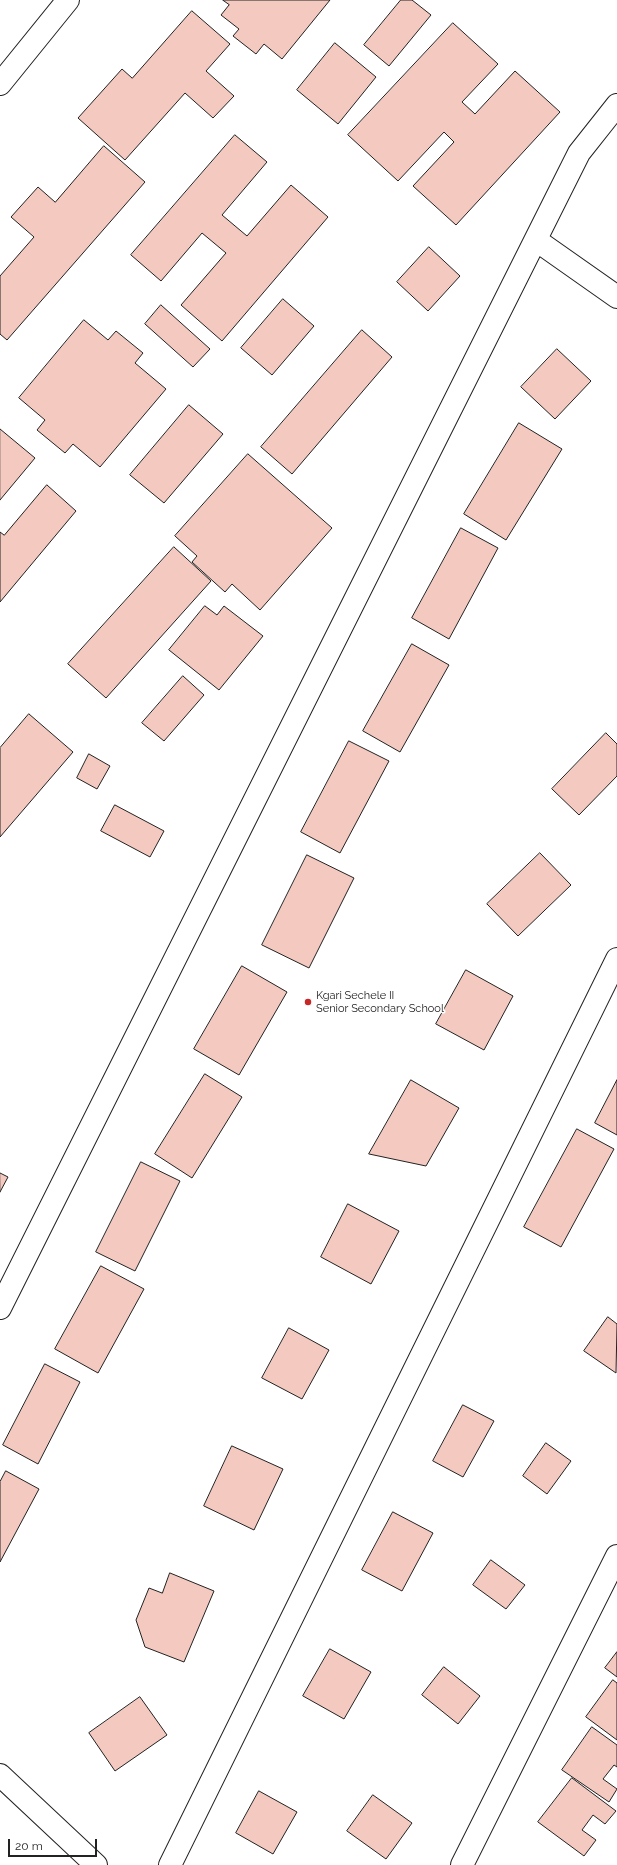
<!DOCTYPE html>
<html>
<head>
<meta charset="utf-8">
<style>
  body { margin:0 }
  #map { position:relative; width:617px; height:1865px; overflow:hidden; background:#fff; font-family:Raleway,sans-serif }
  canvas { display:block }
  .scale { position:absolute; left:8px; top:1839px; width:89px; height:18px; box-sizing:border-box; border:2px solid #222; border-top:0; padding-left:5px; font-size:12px; line-height:14px; white-space:nowrap; color:#222; -webkit-text-stroke:3px #fff; paint-order:stroke }
</style>
</head>
<body>
<div id="map">
<canvas width="617" height="1865"></canvas>
<div class="scale">20 m</div>
</div>
<script>
const context = document.querySelector('canvas').getContext('2d');
context.lineJoin = 'round';
function paint(path, color) { context.fillStyle = color; context.fill(path, 'evenodd'); }
function strokePath(path, color, width, dash) { context.strokeStyle = color; context.lineWidth = width; context.lineCap = dash ? 'butt' : 'round'; context.setLineDash(dash || []); context.stroke(path); }
function write(font, color, halo, rows, align = 'center') {
  context.font = font + ' Raleway,sans-serif'; context.lineWidth = 3; context.setLineDash([]); context.textBaseline = 'middle'; context.strokeStyle = halo; context.fillStyle = color; for (const [text, x, y, turn = 0] of rows) {
    context.save(); context.translate(x, y); context.rotate((+turn || 0) * Math.PI / 180); context.textAlign = isNaN(turn) ? turn : align; if (halo) context.strokeText(text, 0, 0); context.fillText(text, 0, 0); context.restore();
  }
}
const building = new Path2D(`
  M223,0H330L282,59L264,44L256,54L233,36L239,29L221,15L229,5Z
  M401,0H412L431,15L389,66L364,45Z
  M192,11L230,44L206,71L234,96L213,118L185,93L125,160L78,118L122,69L132,78Z
  M453,23L498,64L462,102L475,114L515,71L560,112L456,225L413,186L454,142L444,132L398,181L348,135Z
  M335,43L376,77L338,124L297,90Z
  M235,135L267,162L222,215L247,236L291,185L328,217L222,341L181,305L226,253L202,233L161,281L131,255Z
  M104,146L145,182L7,340L0,334V276L34,237L11,217L38,187L55,202Z
  M429,247L460,276L428,311L397,282Z
  M283,299L314,326L272,375L241,348Z
  M161,305L210,349L193,367L145,324Z
  M84,320L108,340L116,331L143,353L135,363L166,389L100,467L73,444L65,453L37,430L45,420L19,398Z
  M362,330L392,357L292,474L261,447Z
  M557,349L591,381L555,419L521,387Z
  M189,405L223,434L164,503L130,475Z
  M519,423L562,449L506,540L464,514Z
  M0,429L35,458L0,500Z
  M248,454L332,528L260,610L232,584L225,592L192,562L197,556L175,536Z
  M47,485L76,511L0,602V532L4,535Z
  M461,528L498,548L449,639L412,618Z
  M174,547L211,581L106,698L68,664Z
  M205,606L217,615L224,606L263,636L219,690L169,650Z
  M412,644L449,665L400,752L363,731Z
  M183,676L204,695L164,741L142,723Z
  M29,714L73,752L0,837V748Z
  M606,733L617,744V776L579,815L552,789Z
  M349,741L389,761L340,853L301,832Z
  M89,754L110,766L97,789L77,778Z
  M115,805L164,831L150,857L101,831Z
  M540,853L571,885L518,936L487,904Z
  M307,855L354,878L309,968L262,945Z
  M242,966L287,992L239,1075L194,1049Z
  M466,970L513,996L484,1050L436,1024Z
  M205,1074L242,1097L192,1178L155,1154Z
  M411,1080L459,1108L426,1166L369,1154Z
  M617,1080V1135L595,1123Z
  M577,1129L614,1149L561,1247L524,1227Z
  M141,1162L180,1181L135,1271L96,1252Z
  M0,1173L8,1177L0,1192Z
  M348,1204L399,1231L371,1284L321,1257Z
  M101,1266L144,1289L98,1373L55,1349Z
  M608,1317L617,1324L616,1373L584,1351Z
  M289,1328L329,1350L302,1399L262,1378Z
  M45,1364L80,1382L38,1464L3,1445Z
  M463,1405L494,1421L463,1477L433,1461Z
  M546,1443L571,1461L547,1494L523,1476Z
  M232,1446L283,1469L254,1530L204,1506Z
  M6,1471L39,1489L0,1562V1482Z
  M393,1512L433,1533L402,1591L362,1570Z
  M491,1560L525,1585L506,1609L473,1585Z
  M170,1573L214,1591L184,1662L145,1647L136,1620L149,1588L162,1593Z
  M330,1649L371,1672L344,1719L303,1696Z
  M617,1652V1677L605,1668Z
  M444,1667L480,1696L458,1724L422,1695Z
  M613,1680L617,1683V1740L586,1717Z
  M140,1697L167,1735L115,1771L89,1733Z
  M592,1727L617,1745V1767L614,1765L603,1779L617,1789L609,1802L562,1770Z
  M572,1778L616,1811L605,1824L593,1815L582,1830L596,1840L584,1856L538,1822Z
  M259,1791L297,1812L273,1854L236,1833Z
  M373,1795L412,1823L386,1859L347,1831Z`);
paint(building, '#f3c9c0');
strokePath(building, '#222', 1);
const minor = new Path2D(`
  M0,84L68,0
  M536,240L617,297
  M0,1308L579,153L617,105
  M0,1775L96,1865
  M170,1865L617,959
  M462,1865L617,1556`);
strokePath(minor, '#222', 24);
strokePath(minor, '#fff', 22);
for (const [x, y, r, color] of [
  [308,1002,4,"#c62828"]
]) { const dot = new Path2D(); dot.arc(x, y, r, 0, 2 * Math.PI); context.fillStyle = color; context.fill(dot); strokePath(dot, '#fff', 1.5); }
write('11px', '#222', '#fff', [
  ["Kgari Sechele II",316,996],
  ["Senior Secondary School",316,1009]
], 'left');
</script>
</body>
</html>
